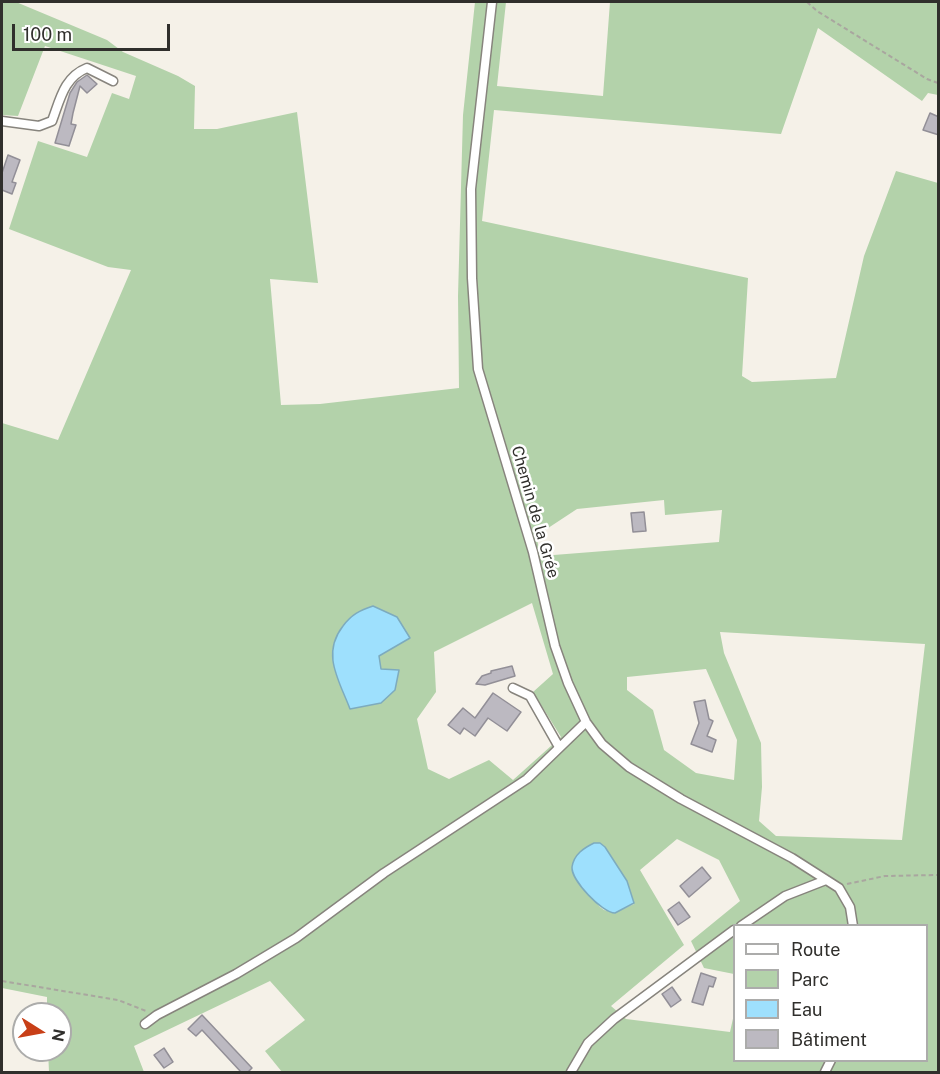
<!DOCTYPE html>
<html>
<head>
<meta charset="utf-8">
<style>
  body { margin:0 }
  #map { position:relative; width:940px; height:1074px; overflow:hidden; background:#f5f1e8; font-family:"Public Sans",sans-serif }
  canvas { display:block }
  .frame { position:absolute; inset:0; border:3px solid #302f2c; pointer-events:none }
  .legend { position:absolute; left:733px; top:924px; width:195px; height:138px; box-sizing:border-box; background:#fff; border:2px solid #acacab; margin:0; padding:8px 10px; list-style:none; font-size:18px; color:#302f2c }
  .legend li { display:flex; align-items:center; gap:12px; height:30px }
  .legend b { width:30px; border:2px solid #acacab }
  .north { position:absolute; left:12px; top:1002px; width:60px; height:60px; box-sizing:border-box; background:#fff; border:2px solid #acacab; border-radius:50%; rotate:101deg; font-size:16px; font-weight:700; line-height:24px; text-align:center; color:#302f2c }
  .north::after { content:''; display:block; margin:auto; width:21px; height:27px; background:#c83f17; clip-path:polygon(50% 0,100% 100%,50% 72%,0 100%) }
  .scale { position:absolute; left:12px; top:24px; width:158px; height:27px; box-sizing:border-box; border:3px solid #302f2c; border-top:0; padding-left:8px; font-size:18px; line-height:21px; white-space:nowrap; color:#302f2c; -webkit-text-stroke:4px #fff; paint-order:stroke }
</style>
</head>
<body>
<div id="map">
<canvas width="940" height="1074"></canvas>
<div class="frame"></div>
<ul class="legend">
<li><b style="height:8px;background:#fff"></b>Route</li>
<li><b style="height:16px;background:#b3d2aa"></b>Parc</li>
<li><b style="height:16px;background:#9ee0fd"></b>Eau</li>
<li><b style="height:16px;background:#bcb9c1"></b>Bâtiment</li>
</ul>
<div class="north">N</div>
<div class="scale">100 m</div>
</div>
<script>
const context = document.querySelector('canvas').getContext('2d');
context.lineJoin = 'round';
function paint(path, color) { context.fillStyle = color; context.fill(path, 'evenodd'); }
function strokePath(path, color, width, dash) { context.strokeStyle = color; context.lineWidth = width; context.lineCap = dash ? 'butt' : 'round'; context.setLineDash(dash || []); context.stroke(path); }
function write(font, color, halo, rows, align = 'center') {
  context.font = font + ' "Public Sans",sans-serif'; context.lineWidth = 5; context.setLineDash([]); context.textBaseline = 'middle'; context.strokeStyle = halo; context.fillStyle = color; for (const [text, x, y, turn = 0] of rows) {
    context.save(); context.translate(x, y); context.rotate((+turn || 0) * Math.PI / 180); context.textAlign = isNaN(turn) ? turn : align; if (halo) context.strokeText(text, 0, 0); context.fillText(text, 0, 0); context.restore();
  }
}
paint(new Path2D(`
  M2,2H16L107,40L123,52L178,76L195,86L194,129H217L297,112L318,283L270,279L281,405L320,404L459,388L458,296L463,115L475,2H506L497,86L603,96L610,2H938V95L928,93L922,101L818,28L781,134L494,110L482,221L748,278L742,376L752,382L836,378L864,256L896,171L938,183V1072H282L265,1051L305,1020L270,981L134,1046L144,1072H49L48,1050H60V1014H47V997L2,988V423L58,440L131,270L108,267L9,229L38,141L87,157L112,93L129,99L136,76L45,46L18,116L2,115ZM664,500L665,515L722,510L719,542L541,556L536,536L577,509ZM532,603L553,674L533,692L561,737L513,780L489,760L449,779L428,769L417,719L436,692L434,652ZM373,606L391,649L379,656L380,669L399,670L350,709L357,613ZM720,632L925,644L902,840L776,836L759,821L762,787L761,743L724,653ZM706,669L737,740L734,780L696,773L664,750L653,710L627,690V677ZM677,839L719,860L740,901L691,941L704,968L734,974V926H926V1060H734V1014L730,1032L626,1019L611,1006L684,945L640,870ZM594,843H600L605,847L627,881L634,904L615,913L604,910L600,907L574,875Z`), '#b3d2aa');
const water = new Path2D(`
  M373,606L397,617L410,638L379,656L381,669L399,670L395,690L381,703L350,709C339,680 321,654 343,626C351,615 360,610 373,606Z
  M594,843H600L605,847L627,881L634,903L615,913C602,913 571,880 572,867C574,854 584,848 594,843Z`);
paint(water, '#9ee0fd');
strokePath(water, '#7dabbe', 1.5);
const building = new Path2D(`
  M87,75L97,84L87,93L80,86L73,113L71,124L76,125L69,146L55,143L70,93L77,82Z
  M930,113L939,117V135L923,130Z
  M8,155L20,160L12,182L16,183L12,194L2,190V173Z
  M644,512L646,531L633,532L631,513Z
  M512,666L515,676L485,685L476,684L482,676L491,673V671Z
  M493,693L521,712L507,731L488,718L475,736L464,728L460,734L448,725L463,708L475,718Z
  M705,700L709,719L713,721L707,736L716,740L712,752L691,744L699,723L694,702Z
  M702,867L711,878L689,897L680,886Z
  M679,902L690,917L678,925L668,910Z
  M701,973L716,978L713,987L709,986L703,1005L692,1002Z
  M672,987L681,1000L671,1007L662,994Z
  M202,1015L252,1068L248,1072H241L202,1030L196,1036L188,1029Z
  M164,1048L173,1062L164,1068L154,1055Z`);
paint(building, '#bcb9c1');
strokePath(building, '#928f97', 1.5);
const minor = new Path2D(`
  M492,2L471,189L472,278L478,369L533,552L555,646L568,683L586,722L602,744L629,767L681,799L792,858L839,888L850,907L853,926
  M2,121L39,126L52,121C60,100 64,77 87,68L113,81
  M513,688L530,696L559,747
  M741,926L785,896L826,880
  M145,1024L157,1015L236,974L296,938L384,873L527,779L586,722
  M571,1072L588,1043L614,1019L734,930
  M825,1072L831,1060`);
strokePath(minor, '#87847d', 11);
strokePath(new Path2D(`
  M807,2L817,11L927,79L938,83
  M847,884L885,876L938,875
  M2,981L118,1000L146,1011`), '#a9a69f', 2, [4.5, 3]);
strokePath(minor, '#fff', 8);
write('16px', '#302f2c', '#fff', [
  ["Chemin de la Grée",535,512,74]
]);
</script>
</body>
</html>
